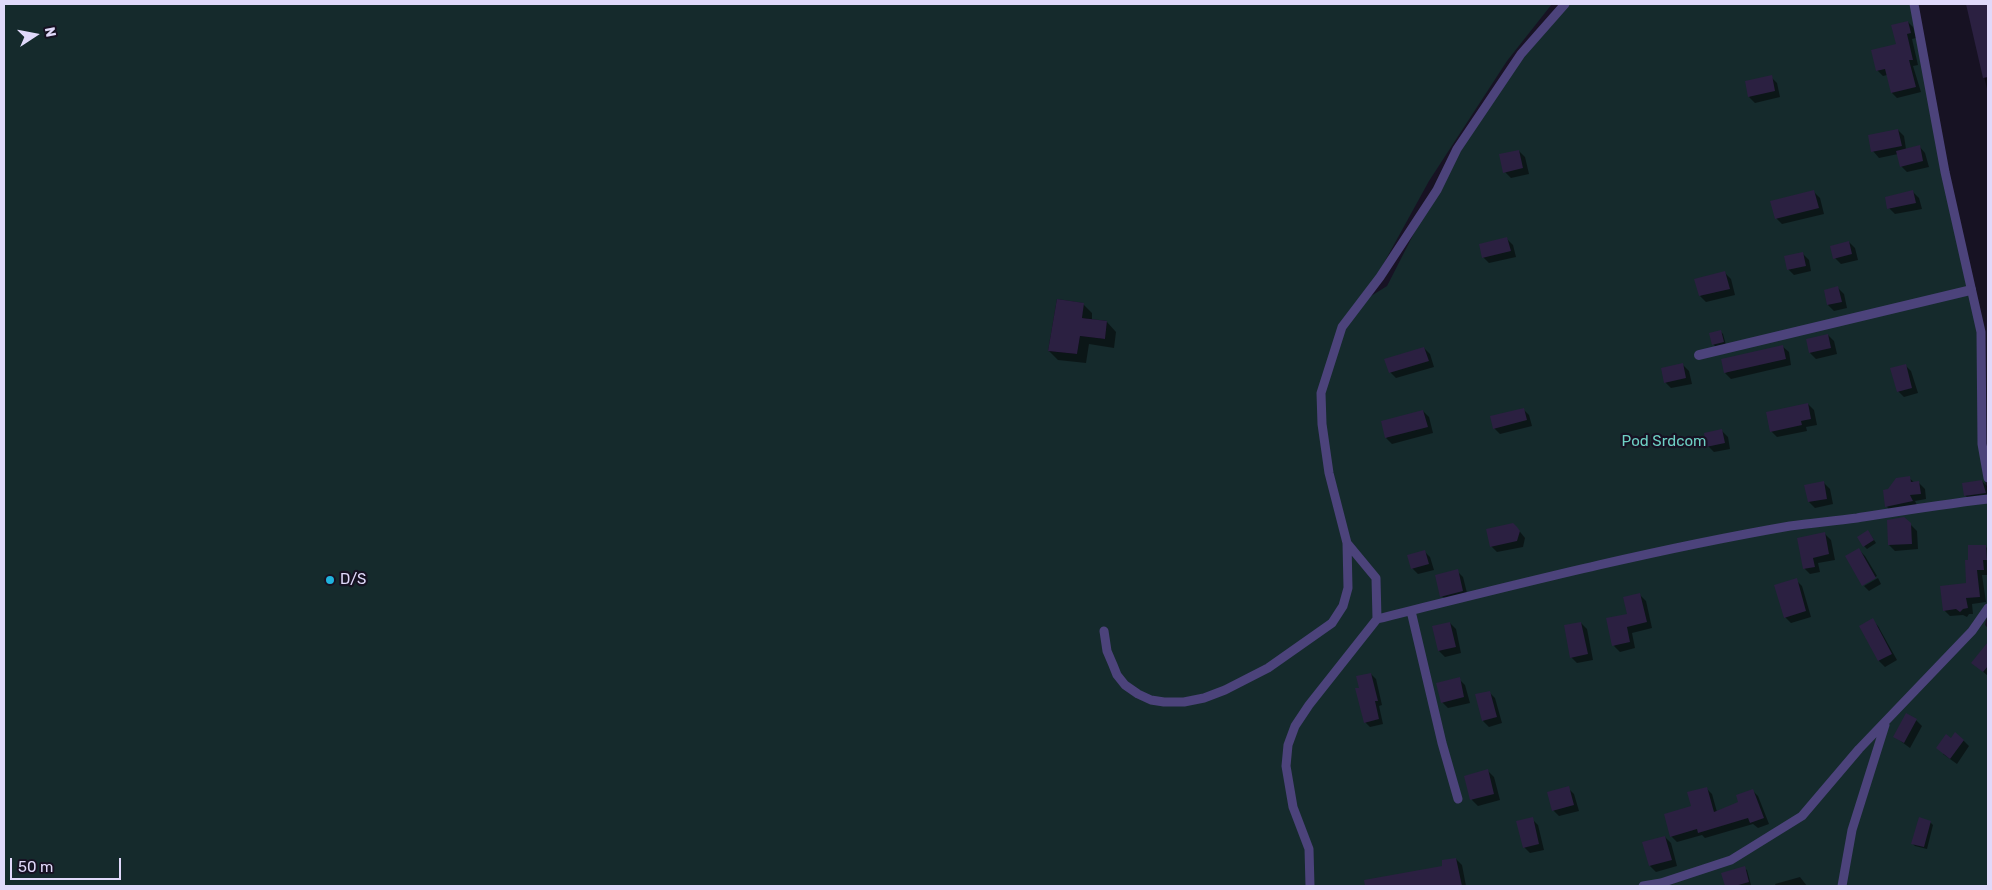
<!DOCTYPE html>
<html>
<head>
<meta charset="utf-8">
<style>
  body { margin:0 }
  #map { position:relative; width:1992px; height:890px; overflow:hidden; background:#171223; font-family:Rubik,sans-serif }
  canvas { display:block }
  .frame { position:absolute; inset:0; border:5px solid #e0d9fa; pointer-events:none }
  .north { position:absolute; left:10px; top:10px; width:50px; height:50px; -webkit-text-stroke:4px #171223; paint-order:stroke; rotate:79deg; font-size:14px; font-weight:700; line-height:20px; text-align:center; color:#e0d9fa }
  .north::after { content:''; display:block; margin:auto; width:18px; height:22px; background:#e0d9fa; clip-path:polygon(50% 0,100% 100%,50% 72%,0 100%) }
  .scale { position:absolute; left:10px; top:858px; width:111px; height:22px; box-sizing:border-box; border:2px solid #e0d9fa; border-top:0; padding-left:6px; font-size:15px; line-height:18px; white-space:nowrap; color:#e0d9fa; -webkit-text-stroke:4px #171223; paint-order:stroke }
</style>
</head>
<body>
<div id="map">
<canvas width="1992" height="890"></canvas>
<div class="frame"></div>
<div class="north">N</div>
<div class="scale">50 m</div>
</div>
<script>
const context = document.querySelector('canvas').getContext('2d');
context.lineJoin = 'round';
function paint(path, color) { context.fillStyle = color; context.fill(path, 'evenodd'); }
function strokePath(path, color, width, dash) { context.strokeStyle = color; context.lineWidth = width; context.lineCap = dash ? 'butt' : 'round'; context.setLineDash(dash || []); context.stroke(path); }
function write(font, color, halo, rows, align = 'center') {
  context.font = font + ' Rubik,sans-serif'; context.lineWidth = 4.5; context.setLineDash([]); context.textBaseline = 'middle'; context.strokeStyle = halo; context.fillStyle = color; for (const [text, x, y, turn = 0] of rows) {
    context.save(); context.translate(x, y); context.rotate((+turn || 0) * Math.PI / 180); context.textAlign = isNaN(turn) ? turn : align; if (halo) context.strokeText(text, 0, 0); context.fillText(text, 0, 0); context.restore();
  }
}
paint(new Path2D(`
  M4,4H1552L1507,61L1429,181L1363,301L1387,286L1457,149L1521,54L1565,4H1914L1981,332L1983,459L1988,505V612L1985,625L1988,628V886H4ZM1057,299L1083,303L1082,318L1107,321L1105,339L1080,336L1077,354L1048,351Z`), '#152a2c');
paint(new Path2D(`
  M1967,4H1988V93Z
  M1908,22L1913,27L1916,38L1912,39L1918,65L1913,66L1921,92L1897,98L1892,93L1887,75L1883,76L1877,70L1898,45Z
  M1771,77L1777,83L1780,97L1755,103L1749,97Z
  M1898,130L1904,136L1906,149L1919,146L1925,153L1929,167L1907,172L1901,166L1898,154L1879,158L1873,151Z
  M1519,151L1525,157L1529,174L1511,178L1505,172Z
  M1814,192L1820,198L1824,214L1782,224L1776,218Z
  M1913,192L1919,198L1922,209L1895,214L1889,208Z
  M1507,239L1513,245L1516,257L1489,263L1483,257Z
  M1849,242L1855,248L1858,260L1841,264L1835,258Z
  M1803,254L1809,260L1811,271L1794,275L1788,269Z
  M1725,273L1731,279L1735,295L1706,302L1700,296Z
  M1838,288L1844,294L1847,308L1834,311L1828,305L1825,291Z
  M1083,304L1092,313V320L1107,322L1116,332L1114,348L1089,344L1086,363L1058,360L1049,351Z
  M1721,332L1723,334L1726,345L1716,347L1713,344Z
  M1828,335L1834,341L1837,354L1816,359L1810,353L1807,340Z
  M1782,346L1789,352L1791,365L1731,379L1725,373Z
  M1424,348L1430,354L1434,367L1396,378L1390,372Z
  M1683,365L1689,371L1692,384L1671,388L1665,382Z
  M1905,365L1911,371L1918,393L1904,397L1898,391Z
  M1808,404L1814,410L1817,425L1806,427L1807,431L1777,437L1771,431Z
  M1523,409L1529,415L1532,426L1500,434L1494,428Z
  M1423,411L1429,417L1433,433L1392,444L1386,438Z
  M1722,431L1728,437L1730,449L1714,452L1708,446Z
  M1909,478L1915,483H1919L1925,489L1926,499L1915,501L1918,507L1893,513L1887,507Z
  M1982,481L1988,487V499L1971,501L1965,495Z
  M1824,483L1830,489L1833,504L1815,508L1809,502Z
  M1910,524L1917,531L1918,549L1895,551L1889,545Z
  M1517,528L1525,538L1523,547L1497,552L1491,546Z
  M1825,534L1831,540L1835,560L1818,563L1820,572L1810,574L1804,568Z
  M1870,534L1876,543L1867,549L1864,546Z
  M1985,546L1988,549V575H1982L1986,602L1972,604L1973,614H1969L1967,617L1963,615L1950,616L1944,610L1967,584L1970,561Z
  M1859,550L1865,556L1877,576L1863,584Z
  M1424,551L1430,557L1434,570L1418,574L1412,568Z
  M1457,571L1463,577L1468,597L1448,602L1442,596Z
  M1878,578L1881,584L1869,591L1864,586Z
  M1796,580L1802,586L1811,617L1791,623L1785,617Z
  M1640,595L1646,601L1652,628L1632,633L1635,648L1620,652L1614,646Z
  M1872,620L1878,626L1897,660L1885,667L1879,661L1860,626Z
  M1450,623L1456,629L1461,653L1445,657L1439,651Z
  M1581,623L1587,629L1593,660L1577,663L1571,657Z
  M1988,644V676L1973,663Z
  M1371,674L1376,679L1382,705L1379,706L1383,724L1370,727L1365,722L1360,689Z
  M1459,679L1465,685L1470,703L1448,708L1442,702Z
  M1489,692L1495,698L1502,723L1489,727L1483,721Z
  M1916,720L1922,726L1910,748L1895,737Z
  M1951,740H1963L1969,746L1957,764L1943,754Z
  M1488,771L1494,777L1500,800L1478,806L1472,800L1466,777Z
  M1568,788L1574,794L1579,811L1559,816L1553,810Z
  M1706,788L1712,794L1717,812L1740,802L1752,790L1758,796L1769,824L1758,828L1753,824L1705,838L1702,835L1677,842L1671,836Z
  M1532,819L1538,825L1544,850L1530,853L1524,847Z
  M1930,822L1933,825L1927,849L1915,846L1912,843Z
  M1665,837L1671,843L1677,866L1656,872L1650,866Z
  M1456,859L1462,865L1466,886H1384L1383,878L1444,867Z
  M1744,868L1747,870L1751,885L1726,886L1723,874Z
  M1800,877L1807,886H1776L1775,884Z`), '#0007');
paint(new Path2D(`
  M1966,4H1988V77L1983,78Z
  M1908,21L1911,33L1907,34L1913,60H1909L1916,87L1891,93L1885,69L1876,71L1871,50L1896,44L1891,25Z
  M1772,75L1775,91L1748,97L1745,81Z
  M1898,129L1902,146L1871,152L1868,135Z
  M1920,145L1923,161L1900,167L1896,151Z
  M1519,150L1523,168L1503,173L1499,154Z
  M1814,190L1819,208L1775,219L1770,201Z
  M1913,190L1916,203L1887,209L1885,197Z
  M1507,237L1511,251L1482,258L1479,244Z
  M1849,241L1852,254L1833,259L1830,246Z
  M1803,252L1806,266L1787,270L1784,256Z
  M1725,271L1730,289L1699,296L1694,279Z
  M1838,286L1842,302L1827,305L1824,290Z
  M1057,299L1084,303L1082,318L1107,321L1105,339L1080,336L1077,354L1048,351Z
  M1721,330L1724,342L1712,345L1709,333Z
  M1828,334L1831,348L1809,353L1806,339Z
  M1783,345L1786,359L1724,373L1721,359Z
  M1424,347L1429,361L1389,373L1384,359Z
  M1683,363L1686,378L1664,383L1661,368Z
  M1906,364L1912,388L1897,392L1890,368Z
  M1808,403L1811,419L1801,421L1802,425L1770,432L1766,412Z
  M1524,408L1527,420L1493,429L1490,416Z
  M1423,410L1428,427L1385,438L1381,421Z
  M1722,429L1725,443L1706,447L1704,433Z
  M1910,476L1911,482L1919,481L1921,494L1910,495L1913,501L1885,507L1883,490L1888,489L1896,478Z
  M1982,480L1986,493L1964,496L1962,483Z
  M1824,481L1827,499L1808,502L1804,485Z
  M1904,517L1911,523L1912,544L1888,545L1887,520Z
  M1513,523L1517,527L1520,531L1517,541L1490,547L1486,529Z
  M1868,530L1874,540L1863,547L1857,537Z
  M1825,532L1829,554L1813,558L1815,567L1803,569L1797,538Z
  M1968,545H1986L1987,560H1983L1984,570H1977L1980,597L1966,598L1968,608L1963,609L1960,612L1956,609L1943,611L1940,586L1966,583L1965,560H1968Z
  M1859,548L1876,578L1862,586L1845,556Z
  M1425,550L1429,564L1411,569L1407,555Z
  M1458,569L1463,591L1440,597L1435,575Z
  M1797,578L1806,611L1784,618L1774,585Z
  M1640,593L1647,622L1627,627L1630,642L1612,646L1606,618L1627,614L1623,597Z
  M1873,618L1892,654L1878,661L1859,626Z
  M1450,622L1456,647L1438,651L1432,626Z
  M1581,622L1588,654L1570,658L1564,625Z
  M1988,642V666L1983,672L1971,663Z
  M1371,673L1378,701H1375L1379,719L1364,723L1355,688H1359L1356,676Z
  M1460,677L1464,697L1441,703L1436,683Z
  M1490,691L1497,717L1482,721L1475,694Z
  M1906,713L1917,719L1904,743L1893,737Z
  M1955,732L1964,740L1950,759L1936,748L1946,734L1951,738Z
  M1488,769L1494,794L1470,800L1464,776Z
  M1569,786L1574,805L1552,811L1547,792Z
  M1707,787L1714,812L1738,802L1736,795L1753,789L1764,818L1750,823L1748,818L1698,833L1697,829L1670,837L1664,814L1691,806L1687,792Z
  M1533,817L1539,844L1523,848L1516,821Z
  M1919,817L1931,821L1924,847L1911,844Z
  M1665,836L1672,860L1649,866L1642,842Z
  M1456,858L1462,886H1365L1364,880L1442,866V860Z
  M1745,866L1749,882L1735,886H1725L1721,873Z`), '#2b2041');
strokePath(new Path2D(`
  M1914,4L1945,172L1981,332L1982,444L1988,478
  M1411,611L1442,743L1458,799
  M1377,619C1514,585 1651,550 1790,526C1812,523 1835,521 1857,518C1901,511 1944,504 1988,499
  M1104,631L1107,651L1113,665L1117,675L1125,685L1138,694L1151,700L1164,702H1184L1204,698L1225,690L1268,668L1332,623L1343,606L1348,588L1347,543L1329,473L1322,424L1321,393L1342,327L1380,277L1437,190L1457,149L1521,54L1565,4
  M1310,886L1309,849L1293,807L1286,766L1288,745L1295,726L1309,705L1377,619L1376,578L1347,543
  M1643,886L1661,883L1731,860L1802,816L1859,749L1972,631L1988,608
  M1842,886L1852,830L1885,725`), '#4c437b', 9);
strokePath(new Path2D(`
  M1699,355L1971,290`), '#4c437b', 10);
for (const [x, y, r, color] of [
  [330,580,5,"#20b3de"]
]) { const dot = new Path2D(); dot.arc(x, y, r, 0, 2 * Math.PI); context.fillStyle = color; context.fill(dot); strokePath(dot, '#171223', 2); }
write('15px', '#6ed0c4', '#171223', [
  ["Pod Srdcom",1664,442]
]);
write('15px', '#e0d9fa', '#171223', [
  ["D/S",340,580]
], 'left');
</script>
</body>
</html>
